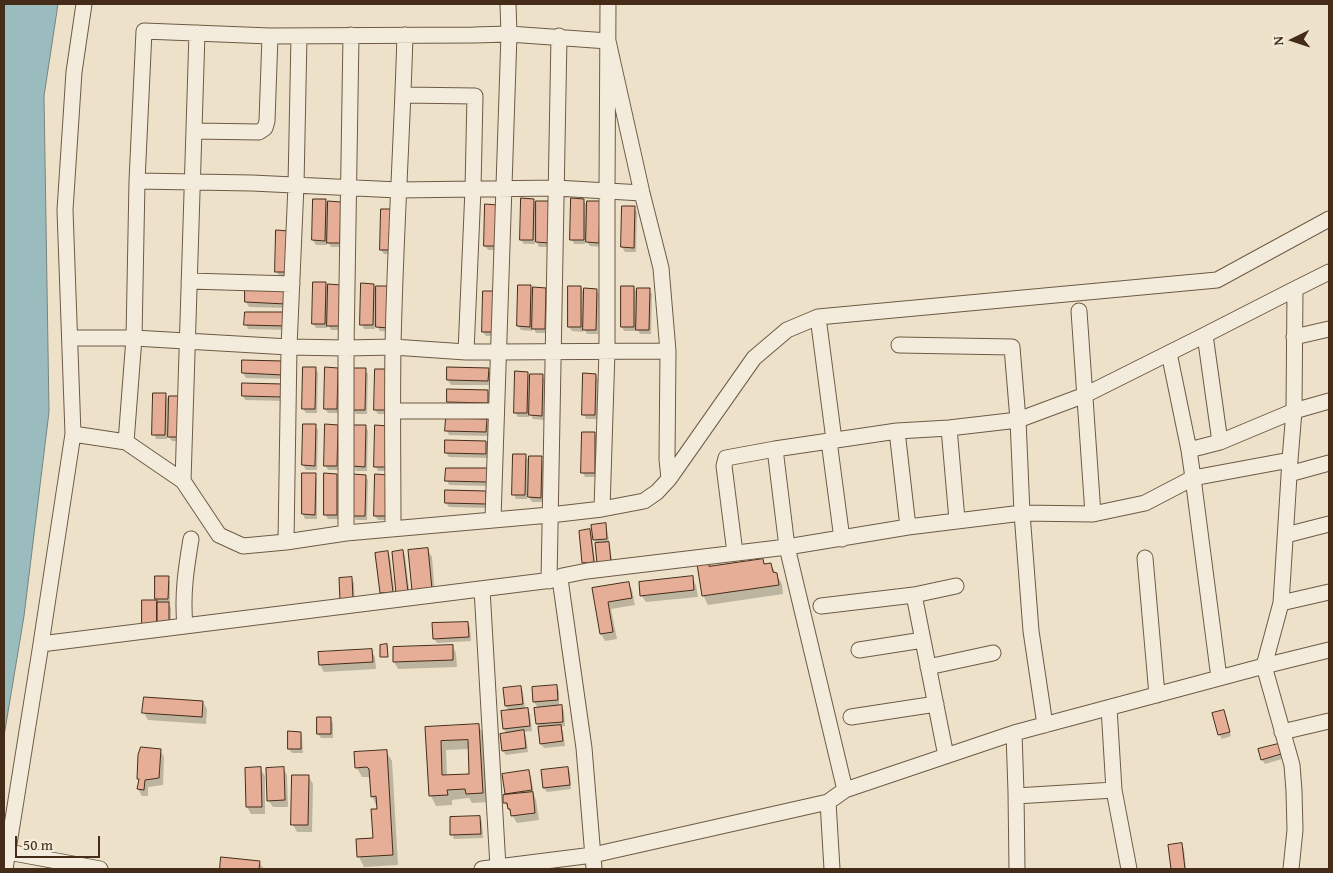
<!DOCTYPE html>
<html>
<head>
<meta charset="utf-8">
<style>
  body { margin:0 }
  #map { position:relative; width:1333px; height:873px; overflow:hidden; background:#ede2c9; font-family:"Gentium Book Plus",serif }
  canvas { display:block }
  .frame { position:absolute; inset:0; border:5px solid #442c18; pointer-events:none }
  .north { position:absolute; left:1268px; top:15px; width:50px; height:50px; -webkit-text-stroke:4px #f3ecdc; paint-order:stroke; rotate:266deg; font-size:14px; font-weight:700; line-height:20px; text-align:center; color:#442c18 }
  .north::after { content:''; display:block; margin:auto; width:18px; height:22px; background:#442c18; clip-path:polygon(50% 0,100% 100%,50% 72%,0 100%) }
  .scale { position:absolute; left:15px; top:836px; width:85px; height:22px; box-sizing:border-box; border:2px solid #442c18; border-top:0; padding-left:6px; font-size:15px; line-height:18px; white-space:nowrap; color:#442c18; -webkit-text-stroke:4px #f3ecdc; paint-order:stroke }
</style>
</head>
<body>
<div id="map">
<canvas width="1333" height="873"></canvas>
<div class="frame"></div>
<div class="north">N</div>
<div class="scale">50 m</div>
</div>
<script>
const context = document.querySelector('canvas').getContext('2d');
context.lineJoin = 'round';
function paint(path, color) { context.fillStyle = color; context.fill(path, 'evenodd'); }
function strokePath(path, color, width, dash) { context.strokeStyle = color; context.lineWidth = width; context.lineCap = dash ? 'butt' : 'round'; context.setLineDash(dash || []); context.stroke(path); }
const water = new Path2D(`
  M4,4H58L44,96L49,412L24,616L4,736Z`);
paint(water, '#9bbcbe');
strokePath(water, '#78827c', 1);
paint(new Path2D(`
  M325,200L329,208L340,203L342,247H331L327,240V245H316L313,240Z
  M533,200L537,207L550,247H539L535,239V244H524L521,240Z
  M583,200L588,207L599,202L601,247L590,246L585,239V244H574L572,240Z
  M486,206L499,250H488L485,246Z
  M634,208L637,212L636,252H625L622,247Z
  M382,210L395,254H384L381,250Z
  M288,232L290,276H279L277,272Z
  M325,283L329,291L342,330H331L327,323V328H316L313,323Z
  M373,285L378,292L391,332L380,331L375,324V329H364L362,325Z
  M530,286L534,294L546,289L548,293L547,333H536L532,326V331L521,330L518,326Z
  M581,287L585,295L596,290L599,294L598,334H587L583,327V332L572,331L569,327Z
  M634,287L638,295L649,290L652,294L651,334H640L636,327V331H624L622,327Z
  M246,291L285,292L288,308L249,307L246,302Z
  M495,292L497,336H486L483,332Z
  M285,314L287,330L248,329L246,324Z
  M243,362L283,363L285,379L246,378L243,373Z
  M315,368L318,373L317,413H306L303,408Z
  M449,368L488,369L491,374L490,385H451L448,380Z
  M337,369L339,373V413H328L325,409Z
  M365,370L368,374L367,414H356L353,409Z
  M376,370L389,414H378L375,410Z
  M527,373L531,380L542,375L545,380L544,420L533,419L529,412V417H518L515,412Z
  M596,375L598,379L597,419H586L584,414Z
  M282,385L285,401L245,400L243,395Z
  M448,391H488L490,396V408L451,407L448,402Z
  M166,395L170,402L183,442L172,441L167,434V439H156L154,434Z
  M486,420L489,425L488,436L449,435L447,431Z
  M315,425L318,430L317,470H306L303,465Z
  M337,426L340,430L339,470H328L325,465Z
  M366,427L368,431L367,471H356L354,466Z
  M388,427L389,471H378L376,467Z
  M594,433L597,438L596,477H585L583,473Z
  M486,442L488,447V458L449,457L446,453Z
  M525,455L530,462L541,458L543,462V502H532L527,494V499H516L514,495Z
  M486,470L489,474L488,486L449,485L447,480Z
  M304,474L315,475L317,479V519H305L303,514Z
  M337,475L339,479V519H328L325,514Z
  M365,476L368,480L367,520H356L353,515Z
  M376,476L389,520H378L375,516Z
  M486,492L488,496V508L449,507L446,503Z
  M605,524L607,529L613,566L592,537L596,566L586,567L583,563L590,531L594,538Z
  M427,549L432,557L435,596L418,597Z
  M403,552L405,556L410,596L400,597Z
  M388,553L390,557L395,596L383,597L381,593Z
  M762,560L765,566L771,565L782,584L783,594L708,605L703,595L708,564L710,567Z
  M168,578L170,582V603H169L171,608V631L143,601H158L156,599Z
  M692,578L696,585L698,597L646,602L641,595Z
  M340,579H351L354,583L355,604Z
  M628,583L632,590L635,605L611,609L617,639L605,641L601,634L593,589Z
  M467,623L470,627L471,641L437,643L434,638Z
  M452,646L456,653L457,667L398,669L394,662Z
  M371,650L375,657L376,669L324,672L320,665L319,653Z
  M556,686L559,691V707L561,706L564,711L565,726L561,727L563,731L565,746L544,748L541,744L539,728L537,724L535,709L538,708L534,702Z
  M521,687L523,692L525,709H527L530,714L532,731L523,732L526,736L528,752L506,755L503,751L507,734L504,729L509,711L506,706Z
  M203,702L207,709L206,724L148,720L144,713Z
  M1223,711L1226,716L1231,736L1222,739L1219,734Z
  M330,718L333,723V738H321L318,734Z
  M478,725L484,735L488,802L472,803L469,798L452,800V805L436,806L431,796L426,728ZM470,749L471,775L447,776L446,750Z
  M300,733L302,737L303,753H292L289,749Z
  M1280,749L1282,759L1265,764L1262,760Z
  M160,750L164,757L163,785L148,787V796H142L138,789L140,782L138,778Z
  M386,751L392,761L398,865L364,867L359,857L374,839L378,810L372,796L371,777H362L357,768Z
  M283,768L287,775L288,807H273L268,800Z
  M567,768L570,772L571,789L547,792L544,788Z
  M246,769H260L265,776V814H251L247,807Z
  M528,771L531,776L534,795L536,800L539,820L517,823L505,803L508,796L506,793Z
  M309,777L313,784L312,832H297L293,825Z
  M480,817L482,822L483,838L454,839L452,834Z
  M1181,845L1184,849L1186,869H1172L1169,846Z
  M222,858L259,862L264,869H221Z`), '#0003');
const building = new Path2D(`
  M521,198L534,199L533,240H520Z
  M571,198L584,199V240H570Z
  M313,199H326L325,241L312,240Z
  M328,201L341,202L340,243H327Z
  M536,201H549V243L536,242Z
  M587,201H600L599,243L586,242Z
  M485,204L498,205L497,246H484Z
  M622,206H635L634,248L621,247Z
  M381,209H394L393,250H380Z
  M276,230L289,231L288,272H275Z
  M313,282H326L325,324H312Z
  M361,283L374,284L373,325H360Z
  M328,284L341,285L340,326H327Z
  M518,285H531L530,327L517,326Z
  M376,286H390L389,328L376,327Z
  M568,286H581V327H568Z
  M621,286H634V327H621Z
  M533,287L546,288L545,329H532Z
  M584,288L597,289L596,330H583Z
  M637,288H650L649,330H636Z
  M245,289L286,290V304L245,302Z
  M483,291H496L495,332H482Z
  M245,312H286V326L244,325Z
  M242,360L283,361V375L242,373Z
  M303,367H316L315,409H302Z
  M325,367L338,368L337,409H324Z
  M447,367L489,368L488,381L447,380Z
  M353,368H366L365,410H352Z
  M375,369H388L387,410H374Z
  M515,371L528,372L527,413H514Z
  M583,373L596,374L595,415H582Z
  M530,374H543L542,416L529,415Z
  M242,383L283,384V397L242,396Z
  M447,389L488,390V403L447,402Z
  M153,393H166L165,435H152Z
  M169,396H182L181,437H168Z
  M446,418L487,419L486,432L445,431Z
  M303,424H316L315,466L302,465Z
  M325,424L338,425L337,466H324Z
  M353,425H366L365,467L352,466Z
  M375,425L388,426L387,467H374Z
  M582,432H595V473H581Z
  M445,440L486,441V454L445,453Z
  M513,454H526L525,495H512Z
  M529,456H542L541,498L528,497Z
  M446,468H487V482L445,481Z
  M302,473H316L315,515L302,514Z
  M324,473L337,474V515H324Z
  M353,474L366,475L365,516H352Z
  M375,474L388,475L387,516H374Z
  M445,490L486,491V504L445,503Z
  M606,523L607,539L593,540L591,525Z
  M590,529L594,562L582,563L579,531Z
  M609,542L611,562L597,563L595,543Z
  M428,548L432,589L412,591L408,550Z
  M403,550L408,592L396,593L392,552Z
  M388,551L393,592L380,593L375,553Z
  M763,559L764,564L771,563L773,572L777,573L779,585L702,596L697,564L709,562V566Z
  M155,576H169L168,599H155Z
  M693,576L694,590L640,596L639,582Z
  M352,577L353,599L340,600L339,578Z
  M629,582L632,598L608,602L613,632L600,634L592,588Z
  M142,600H157V624H142Z
  M157,602H169V627H157Z
  M468,622L469,637L433,639L432,623Z
  M387,644L388,657H380V645Z
  M453,645V660L393,662V647Z
  M372,649L373,662L319,665L318,652Z
  M557,685L558,700L533,702L532,687Z
  M521,686L523,704L505,706L503,688Z
  M144,697L203,701L202,717L142,713Z
  M562,705L563,722L536,724L534,708Z
  M528,708L530,726L503,729L501,711Z
  M1224,710L1230,732L1218,735L1212,713Z
  M317,717H331V734H317Z
  M479,724L483,793L466,794L465,789L447,790L448,795L429,796L425,727ZM468,740L469,774L442,775L441,741Z
  M561,725L563,741L540,744L538,727Z
  M524,730L526,748L502,751L500,734Z
  M288,731L301,732V749H288Z
  M1278,744L1281,754L1261,760L1258,749Z
  M141,747L161,749L159,778L145,780L144,790L137,789L139,779H137L138,755Z
  M387,750L393,855L357,857L356,839L373,838L371,809H377L376,796L371,797L369,769L367,767L355,768L354,752Z
  M261,767L262,807H246L245,768Z
  M284,767L285,800L267,801L266,768Z
  M568,767L570,785L543,788L541,770Z
  M529,770L532,790L505,794L502,774Z
  M292,775H309L308,825H291Z
  M533,792L535,813L511,816L510,809H508L507,803H503V795Z
  M480,816L481,834L450,835V817Z
  M1182,843L1185,869H1171L1168,845Z
  M221,857L260,861L259,869H220Z`);
paint(building, '#e6ad97');
strokePath(building, '#442c18', 1);
const minor = new Path2D(`
  M144,31L270,36L474,35L509,34L608,41L642,193L661,268L668,351L667,459L669,479L657,492L644,501L602,509L550,515L346,533L286,542L243,546L219,535L183,481L126,442L134,338L137,181Z
  M404,95L475,96L473,189L466,352
  M194,131L259,132L265,128L267,121L270,36
  M137,181L252,183L398,190L556,188L642,193
  M189,281L292,284
  M1079,311L1093,514L1145,503L1193,478L1219,678
  M818,317L834,440
  M1294,337L1329,329
  M70,338H134L289,347L346,348L393,347L466,352H498L668,351
  M899,345L1012,347L1018,420L1022,513L1093,514
  M1169,353L1189,450
  M393,411H496
  M949,428L957,520
  M897,431L908,527
  M73,434L126,442
  M829,441L842,539
  M1220,442L1294,411L1329,401
  M1290,460L1193,478L1189,450L1220,442L1205,335L1295,289
  M1289,474L1329,463
  M669,479L754,358L787,330L818,317L1217,280L1329,219
  M183,481L197,33
  M602,509L607,351V191L608,4
  M493,519L509,34L508,4
  M393,529C393,469 392,408 393,347C395,243 402,139 405,35
  M346,533V348L351,35
  M1286,535L1329,524
  M286,542L289,347L296,185L299,36
  M735,553L724,466L726,458L775,449
  M1145,558L1157,695
  M560,579L584,748L594,869
  M549,581L559,36
  M482,589L498,867
  M914,595L946,756
  M1281,603L1329,592
  M821,606L914,595L956,586
  M185,626C182,595 186,569 191,539
  M41,644L560,579L562,576L587,571L787,547L775,449L897,431L949,428L1018,420L1085,395L1205,335
  M859,650L923,640
  M928,667L993,653
  M1109,708L1114,790L1129,869
  M851,717L936,704
  M1282,732L1329,721
  M1014,733L1016,792L1017,869
  M845,790L787,547L908,527L1022,513L1031,631L1045,725
  M1016,796L1114,790
  M828,802L832,869
  M8,852L100,869
  M5,869L41,644L73,434L65,210L74,72L84,4
  M482,869L593,855L828,802L845,790L1014,733L1264,666L1329,650
  M1291,869L1295,830L1294,791L1292,765L1264,666L1281,603L1290,460L1294,411L1295,289L1329,272`);
strokePath(minor, '#6e5a44', 17);
strokePath(minor, '#f3ecdc', 15);
</script>
</body>
</html>
